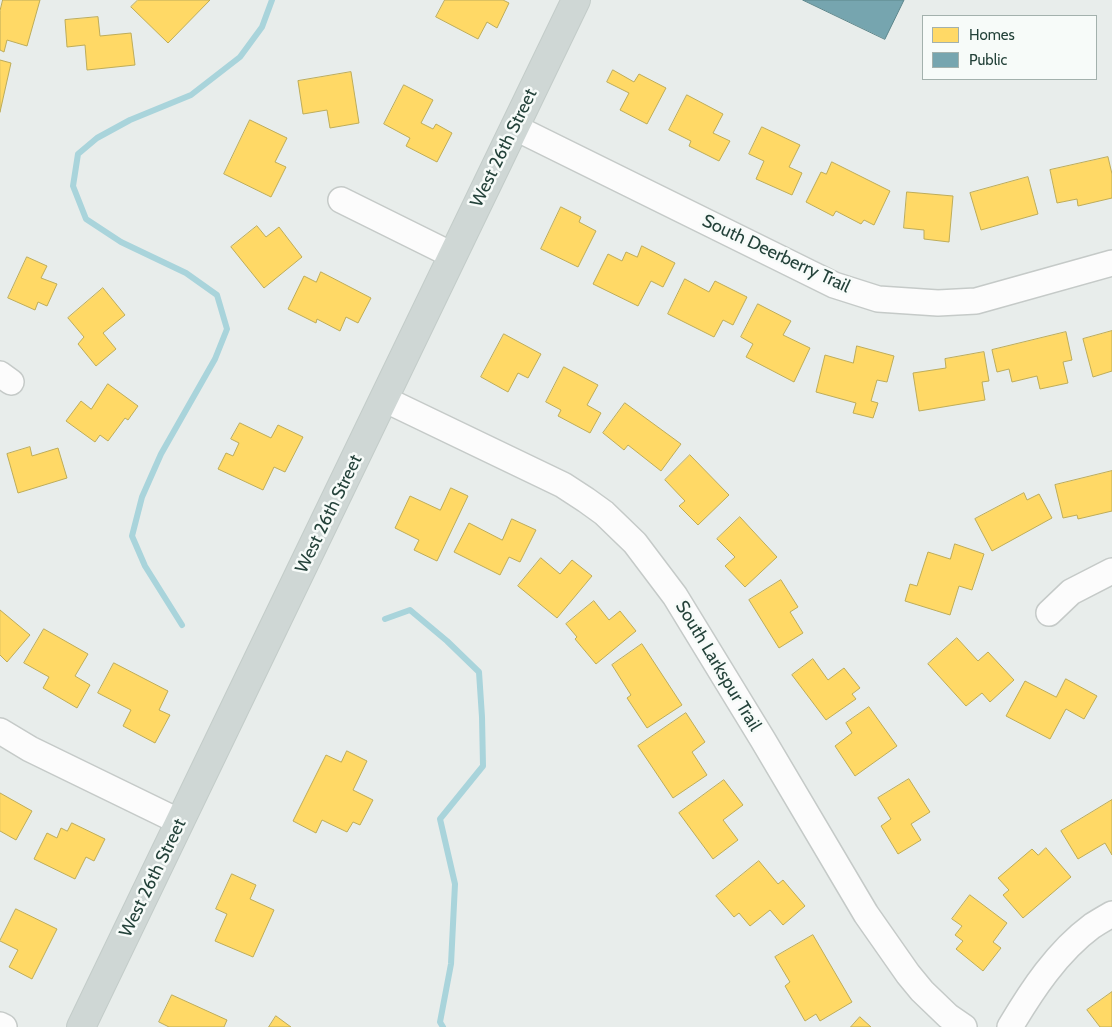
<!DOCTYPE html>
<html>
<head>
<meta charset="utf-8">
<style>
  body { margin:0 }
  #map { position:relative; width:1112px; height:1027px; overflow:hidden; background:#e8edeb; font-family:Cabin,sans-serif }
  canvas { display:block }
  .legend { position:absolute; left:922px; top:15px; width:175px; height:65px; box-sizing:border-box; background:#f7fbf9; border:1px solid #a3b1ad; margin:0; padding:6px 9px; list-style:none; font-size:15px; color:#24423a }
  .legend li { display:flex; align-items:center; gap:10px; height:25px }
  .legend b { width:25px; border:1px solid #a3b1ad }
</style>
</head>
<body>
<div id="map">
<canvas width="1112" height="1027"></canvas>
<ul class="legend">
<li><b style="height:14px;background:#ffd966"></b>Homes</li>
<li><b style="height:14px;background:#76a5af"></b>Public</li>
</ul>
</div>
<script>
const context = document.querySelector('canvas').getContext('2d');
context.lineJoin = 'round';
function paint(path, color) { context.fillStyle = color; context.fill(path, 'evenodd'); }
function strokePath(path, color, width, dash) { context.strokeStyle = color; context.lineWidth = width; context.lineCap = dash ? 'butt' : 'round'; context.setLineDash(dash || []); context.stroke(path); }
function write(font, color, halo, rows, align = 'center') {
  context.font = font + ' Cabin,sans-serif'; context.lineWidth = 5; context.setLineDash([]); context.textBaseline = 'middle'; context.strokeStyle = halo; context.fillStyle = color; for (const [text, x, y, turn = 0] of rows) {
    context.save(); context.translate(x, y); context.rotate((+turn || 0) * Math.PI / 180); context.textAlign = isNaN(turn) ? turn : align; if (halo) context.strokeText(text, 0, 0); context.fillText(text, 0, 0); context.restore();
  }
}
const homes = new Path2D(`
  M3,0H40L27,46L7,40L4,52L0,50V11Z
  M138,0H210L168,43L131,7Z
  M445,0H503L509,3L497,28L487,22L478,39L436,17Z
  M98,17L100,36L131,33L135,65L87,70L85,45L67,47L65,20Z
  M0,60L11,63L0,112Z
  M613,70L634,82L639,74L666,88L647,124L620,110L629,93L607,82Z
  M351,72L359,123L330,128L327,110L303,114L298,81Z
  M404,85L433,100L421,123L433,129L436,124L452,133L437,162L406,146L410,138L384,124Z
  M687,95L723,114L713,133L730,141L719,161L689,146L691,141L669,130Z
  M250,120L287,138L275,162L286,167L271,197L224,174Z
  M762,127L800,145L789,167L802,173L792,195L756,179L764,161L749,154Z
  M1108,157L1112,174V198L1078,206L1077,199L1057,203L1050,170Z
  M832,162L890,191L874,225L864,220L861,224L836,211L833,216L806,202L821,172L826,174Z
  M1028,177L1038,214L981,230L970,193Z
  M907,192L953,196L949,242L924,239V230L904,228Z
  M561,207L581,217L579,222L596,231L578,267L541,249Z
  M257,226L266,237L279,227L302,257L264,288L231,247Z
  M642,246L675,263L663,287L651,281L638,306L593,284L608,254L622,261L626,252L637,257Z
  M27,257L47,266L41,278L57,284L47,306L38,302L35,310L8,298Z
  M321,272L371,298L358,323L346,317L340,331L317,319L316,323L288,309L304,276L316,282Z
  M685,279L709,292L715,281L747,297L733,325L723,320L714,337L668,314Z
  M103,288L125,315L103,333L116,349L96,366L78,344L84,337L68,318Z
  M758,304L791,321L783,335L810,348L794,382L746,357L753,344L741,337Z
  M1112,331V371L1093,377L1083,339Z
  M1066,332L1072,360L1063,362L1068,383L1040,389L1037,376L1012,382L1009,369L997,372L992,350Z
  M504,334L541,354L528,378L518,373L508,392L481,377Z
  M857,346L894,356L887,382L877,380L871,401L878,403L873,418L853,413L856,403L816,392L825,355L853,363Z
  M984,352L989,381L982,382L985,400L919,411L913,373L946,368L945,359Z
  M564,367L598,385L587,405L601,413L590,433L558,416L561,410L546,402Z
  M108,384L138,406L128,420L125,418L108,441L100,435L95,442L66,421L81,401L91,409Z
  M625,403L681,444L661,471L628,445L624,450L603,433Z
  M240,423L271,438L278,425L303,437L285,472L274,467L263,490L218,469L226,453L233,456L239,443L231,439Z
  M30,447L32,456L58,448L67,478L18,493L7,454Z
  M690,455L729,495L698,525L679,506L685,501L665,480Z
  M1112,471V511L1078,519L1077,515L1063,518L1055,485Z
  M451,488L468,496L437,561L414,550L419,540L395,528L410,496L440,510Z
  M1024,493L1027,500L1039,494L1052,518L992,551L975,519Z
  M740,517L777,557L745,587L725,566L735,557L717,539Z
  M512,519L536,530L520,562L509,557L500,575L454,552L469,523L502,540Z
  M955,544L984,554L972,590L959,586L950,615L905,601L910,584L917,586L928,552L950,559Z
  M541,558L560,574L572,560L592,576L557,618L518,586Z
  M781,580L798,607L790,612L803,633L779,648L749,600Z
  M594,601L609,620L620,611L636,631L596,664L575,639L577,637L566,624Z
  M0,610L30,635L7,662L0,655Z
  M44,629L88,654L75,676L90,685L77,708L43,688L49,677L24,663Z
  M957,638L978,661L988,652L1014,680L990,702L982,693L966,706L928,664Z
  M642,644L682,705L647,728L627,698L631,695L612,665Z
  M813,659L828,680L844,668L860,688L852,694L856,699L826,720L792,675Z
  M114,663L168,691L159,710L170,715L155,743L123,726L131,710L98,693Z
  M1066,679L1097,696L1084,719L1066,709L1050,739L1006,716L1025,681L1056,697Z
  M869,707L897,746L855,776L835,746L852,733L846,723Z
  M686,713L705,742L692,752L707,775L673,798L638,746Z
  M347,751L367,761L353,790L373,800L360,825L353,822L347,832L322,820L316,833L293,821L326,755L341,762Z
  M909,779L930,812L911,824L921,840L898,854L881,826L891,819L878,798Z
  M724,780L743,805L723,820L738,840L713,859L679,813Z
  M0,793L32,811L16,840L0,831Z
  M1112,800V855L1105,843L1078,859L1061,831Z
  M72,823L105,839L94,861L86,857L75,879L34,859L47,833L57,838L61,828L67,831Z
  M1046,848L1071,877L1023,918L1003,895L1009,890L998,878L1032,849L1038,855Z
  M759,861L778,884L783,880L805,906L783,925L770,910L750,926L739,913L734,917L716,896Z
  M232,874L256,885L250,899L274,910L253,957L215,941L227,914L216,909Z
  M970,895L1007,923L993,942L1001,948L983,971L956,949L963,941L955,935L962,926L952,919Z
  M16,909L57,929L32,979L9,967L18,950L0,941Z
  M813,935L852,1002L820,1021L816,1014L805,1021L785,986L790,982L775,957Z
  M1112,992V1027H1100L1087,1010Z
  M172,995L227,1020L224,1027H169L159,1022Z
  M276,1016L291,1027H269Z
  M860,1017L871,1027H851Z`);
paint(homes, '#ffd966');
strokePath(homes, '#bdac59', 1);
const public = new Path2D(`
  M803,0H904L885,39Z`);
paint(public, '#76a5af');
strokePath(public, '#5d878c', 1);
strokePath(new Path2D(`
  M385,619L410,610L447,641L479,672L482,717L483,766L440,819L455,884L451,964L440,1022L443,1027
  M182,625L145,566L132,536L142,497L161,454L215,359L227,329L217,295L186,273L121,242L86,219L73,186L78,154L97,138L130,120L191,95L240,57L262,27L272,0`), '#a9d4db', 6);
const minor = new Path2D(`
  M514,127L834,285L878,299L938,303L976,301L1112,263
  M341,200L452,255
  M0,374L11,382
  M384,399L563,485L586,500L604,513L635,543L675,596L763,740L866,914L908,974L922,991L948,1016L964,1027
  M1049,613L1071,592L1112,571
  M0,731L30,749L180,822
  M0,1025L4,1027
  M1010,1027C1032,990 1057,952 1092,926C1098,922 1105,918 1112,914`);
const major = new Path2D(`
  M81,1027C247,685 409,342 576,0`);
strokePath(minor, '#c5cac8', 28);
strokePath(major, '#c3ccc9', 30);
strokePath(minor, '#fcfcfc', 25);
strokePath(major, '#cfd7d5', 28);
write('18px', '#24423a', '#f7fbf9', [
  ["West 26th Street",504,148,-64],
  ["South Deerberry Trail",776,254,25],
  ["West 26th Street",329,514,-64],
  ["South Larkspur Trail",718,666,59],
  ["West 26th Street",153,878,-64]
]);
</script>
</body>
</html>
